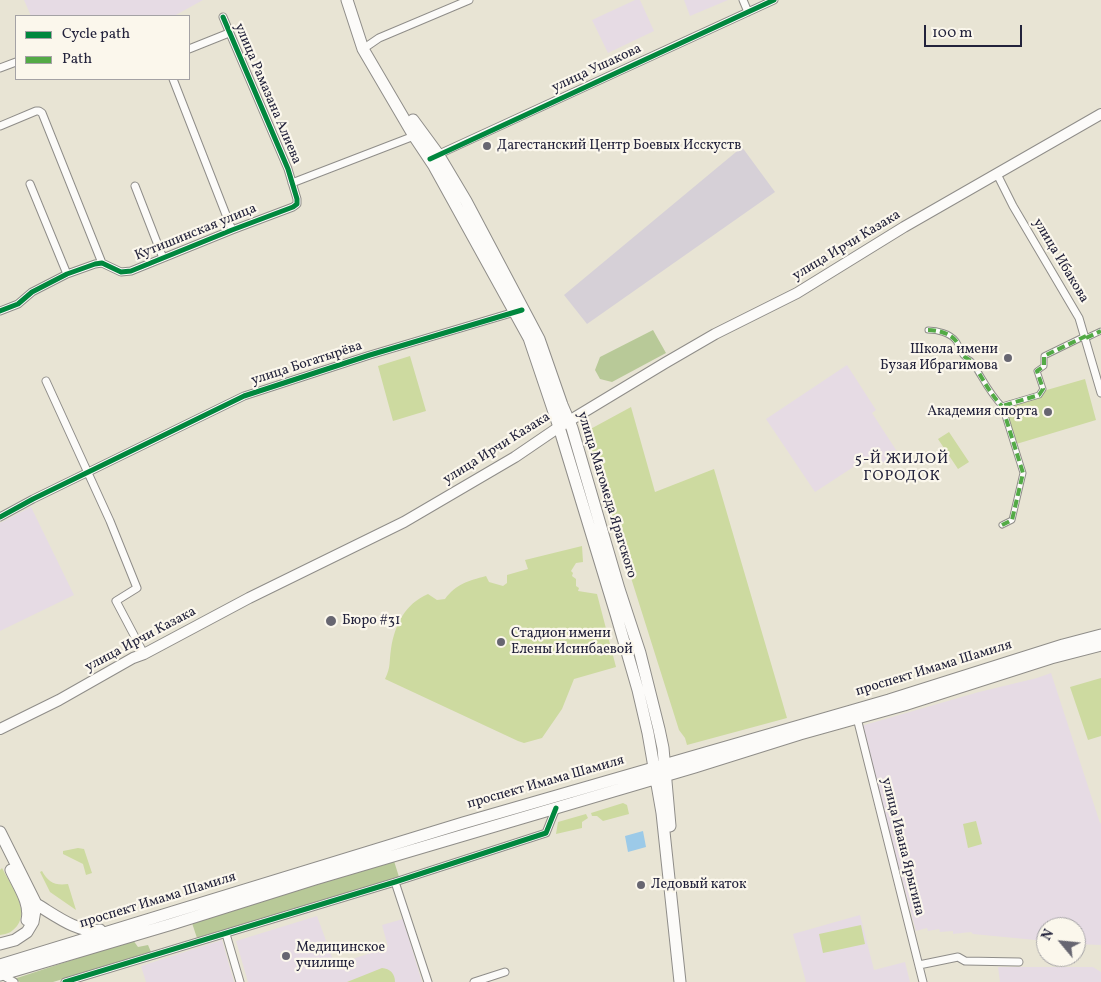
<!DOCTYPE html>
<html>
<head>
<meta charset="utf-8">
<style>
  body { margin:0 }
  #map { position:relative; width:1101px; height:982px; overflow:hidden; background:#e8e4d4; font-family:Vollkorn,serif }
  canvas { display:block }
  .legend { position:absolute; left:15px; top:15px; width:175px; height:65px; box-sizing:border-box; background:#fbf7ec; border:1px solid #a4a2a5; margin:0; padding:6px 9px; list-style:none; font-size:15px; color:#22223b }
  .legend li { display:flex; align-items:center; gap:10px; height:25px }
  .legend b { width:25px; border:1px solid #a4a2a5 }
  .north { position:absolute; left:1036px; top:917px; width:50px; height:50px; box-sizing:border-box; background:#fbf7ec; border:1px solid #a4a2a5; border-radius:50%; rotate:298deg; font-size:14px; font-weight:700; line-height:20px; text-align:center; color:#22223b }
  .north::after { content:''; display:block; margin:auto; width:18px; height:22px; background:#676671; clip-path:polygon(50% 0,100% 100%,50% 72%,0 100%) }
  .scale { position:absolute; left:924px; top:25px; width:98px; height:22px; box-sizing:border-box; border:2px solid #22223b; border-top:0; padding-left:6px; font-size:15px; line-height:18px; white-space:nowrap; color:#22223b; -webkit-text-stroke:4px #fbf7ec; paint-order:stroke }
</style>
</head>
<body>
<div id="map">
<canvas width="1101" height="982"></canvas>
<ul class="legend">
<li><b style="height:6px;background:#00873e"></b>Cycle path</li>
<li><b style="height:6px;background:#53aa46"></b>Path</li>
</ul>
<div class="north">N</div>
<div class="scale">100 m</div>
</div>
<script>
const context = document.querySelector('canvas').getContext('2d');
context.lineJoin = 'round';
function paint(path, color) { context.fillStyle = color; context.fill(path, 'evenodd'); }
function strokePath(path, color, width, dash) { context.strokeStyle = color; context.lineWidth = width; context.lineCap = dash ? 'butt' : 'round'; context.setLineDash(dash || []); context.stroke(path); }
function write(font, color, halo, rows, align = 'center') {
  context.font = font + ' Vollkorn,serif'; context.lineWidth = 4.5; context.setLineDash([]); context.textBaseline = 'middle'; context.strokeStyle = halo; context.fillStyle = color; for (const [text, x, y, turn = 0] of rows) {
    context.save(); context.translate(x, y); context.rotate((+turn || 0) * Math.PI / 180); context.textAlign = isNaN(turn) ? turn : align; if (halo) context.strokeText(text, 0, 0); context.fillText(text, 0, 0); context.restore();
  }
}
paint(new Path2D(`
  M24,0H203L174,16H31Z
  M635,0H640L654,31L608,53L592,20Z
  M684,0H728L690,16Z
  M847,365L876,410L872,413L898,453L883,463L877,455L860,466L858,464L815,492L766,419Z
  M31,507L74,595L0,631V523Z
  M1051,673L1100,823H1101V945L1076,944V927H1046V941L973,934L971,932L953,934V931L940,932L939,929L928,931L927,928L916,931L861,726L979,692L1037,678Z
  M860,915L874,970L905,962L910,982H806L793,934Z
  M317,916L335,965L388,947L382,925L403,919L422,982H248L236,941Z
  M222,940L234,982H146L141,966Z
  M998,967H1093L1101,972V982H1000Z`), '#e6dbe4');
paint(new Path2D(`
  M742,147L775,192L587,324L564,295Z`), '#d6d0d7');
paint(new Path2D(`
  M410,356L426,411L393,421L378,366Z
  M1085,379L1096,420L1013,445L998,404Z
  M631,407L655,492L714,469L787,718L687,745L685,738L679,730L585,432Z
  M949,432L969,462L958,469L938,439Z
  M582,546L583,562L576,563L571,571L573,573L572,576L576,579V586L579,588L578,591L597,594L616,667L574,679L562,709L542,738L524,743L518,741L385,679C391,667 389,662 391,649C395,624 405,604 428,594L437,600L445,599C456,584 468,581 486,576L489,582L503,586L507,583V575L528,569L525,560Z
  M1101,678V736L1088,740L1070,687Z
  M623,803L627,805L629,814L603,821L597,816H592L591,813Z
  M586,814L588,818L582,822V828L556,834L558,822Z
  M976,821L982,844L968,848L963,824Z
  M78,848L84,849L92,873L86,875L83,864L63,854V851Z
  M2,868C10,884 30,909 17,926C12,932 8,934 0,935V870Z
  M42,871C48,882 55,886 68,884L76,910L50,892L40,872Z
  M861,925L865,944L823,953L819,934Z
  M382,968C390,969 395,973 395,982H347Z`), '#cddaa0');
paint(new Path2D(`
  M653,330L666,353L612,382L600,379L595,370L600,357Z
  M394,861L399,877L197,938L192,923Z
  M133,940L138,947L148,945L151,952L53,982H20L14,979Z`), '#b8c998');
paint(new Path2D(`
  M643,831L646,847L628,852L625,836Z`), '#9ccae8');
const pedestrian = new Path2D(`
  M928,330C937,330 950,333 956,341C959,345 960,350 963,355C966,359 972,360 974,365C983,379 990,394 1002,406
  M1086,338L1101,331
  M1002,525L1012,520L1023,473L1002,406L1039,395L1043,389L1037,371L1044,366V356L1085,336`);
const minor = new Path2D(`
  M743,0L748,12
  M189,49L229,33
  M363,49L379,38L469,0
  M0,68L16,62
  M173,79L232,230
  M0,126L36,111H39L42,113L102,263
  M437,155L774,0
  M997,174L1013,206L1079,318L1101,393
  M292,183L414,136L417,133
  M30,184L67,274
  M135,186L163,258
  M0,311L18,304L32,292L67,274L95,264L102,263L121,272L131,271L232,230L293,207L297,204V199L288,169L223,17
  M46,381L110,521L137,588L116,601L144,654
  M0,517L33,499L244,396L370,355L518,311
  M857,718L923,982
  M395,882L428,982
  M226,934L240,982
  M919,965L958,957L965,961L1019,962
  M2,975L14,982
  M65,982L395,882L546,833L556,808
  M474,982L505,972`);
const secondary = new Path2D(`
  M0,729L59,700L133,658L144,654L249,598L404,522L515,457L559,427L665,363L715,334L797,293L904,227L1101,114`);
const primary = new Path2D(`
  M347,0L363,49L414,136L434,166L529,338L559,427L616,614L638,690L648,733L662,813L680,982
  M413,120L438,154L466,201L539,339L562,405L572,428L619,589L640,653L659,729L663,748L670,826
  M0,832L36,904L33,922L27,932L15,940L0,944
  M11,870C18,886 31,903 27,920
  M36,904C55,915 77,933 100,930
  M0,965L463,823L889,700L1063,645L1101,635
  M0,975L172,924L315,879L695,767L800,734L904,705L1051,658L1101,645`);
strokePath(pedestrian, '#8f8d89', 7);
strokePath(minor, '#8f8d89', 9);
strokePath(secondary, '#8f8d89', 12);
strokePath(primary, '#8f8d89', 13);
strokePath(pedestrian, '#fcfbf9', 5);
strokePath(minor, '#fcfbf9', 7);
strokePath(secondary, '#fcfbf9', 10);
strokePath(primary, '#fcfbf9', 11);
strokePath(new Path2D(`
  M928,330C937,330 950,333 956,341C959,345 960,350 963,355C966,359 972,360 974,365C983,379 990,394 1002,406
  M1086,338L1101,331
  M1002,525L1012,520L1023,473L1002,406L1039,395L1043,389L1037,371L1044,366V356L1086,336`), '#53aa46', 4, [8, 4]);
strokePath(new Path2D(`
  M430,159L774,0
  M0,311L18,304L32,292L67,274L95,264L102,263L121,272L131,271L232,230L293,207L297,204V199L288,169L223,17
  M0,517L33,499L244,396L370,355L522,310
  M65,982L395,882L546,833L556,808`), '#00873e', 5);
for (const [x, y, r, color] of [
  [487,146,5,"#676671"],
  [1008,358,5,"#676671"],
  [1048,412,5,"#676671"],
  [331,621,6,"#676671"],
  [501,642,5,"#676671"],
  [641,885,5,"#676671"],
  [286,956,5,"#676671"]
]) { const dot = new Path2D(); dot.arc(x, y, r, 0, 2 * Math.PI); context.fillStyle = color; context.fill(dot); strokePath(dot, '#fbf7ec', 2); }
write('14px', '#22223b', '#fbf7ec', [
  ["улица Ушакова",597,69,-25],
  ["улица Рамазана Алиева",267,94,67],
  ["Кутишинская улица",196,233,-22],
  ["улица Ирчи Казака",847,246,-31],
  ["улица Ибакова",1060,261,59],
  ["улица Богатырёва",307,364,-18],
  ["улица Ирчи Казака",497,449,-32],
  ["улица Магомеда Ярагского",606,495,73],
  ["улица Ирчи Казака",141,640,-28],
  ["проспект Имама Шамиля",934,669,-17],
  ["проспект Имама Шамиля",546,783,-16],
  ["улица Ивана Ярыгина",902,847,76],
  ["проспект Имама Шамиля",158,901,-17]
]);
write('14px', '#22223b', '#fbf7ec', [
  ["Дагестанский Центр Боевых Исскуств",497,146],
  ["Школа имени",998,350,"right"],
  ["Бузая Ибрагимова",998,366,"right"],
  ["Академия спорта",1038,412,"right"],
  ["Бюро #31",342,621],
  ["Стадион имени",511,634],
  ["Елены Исинбаевой",511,650],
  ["Ледовый каток",651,885],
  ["Медицинское",296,948],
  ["училище",296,964]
], 'left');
context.letterSpacing = '1px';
write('15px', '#22223b', '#fbf7ec', [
  ["5-Й ЖИЛОЙ",902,460],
  ["ГОРОДОК",902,477]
]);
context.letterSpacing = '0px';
</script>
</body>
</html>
